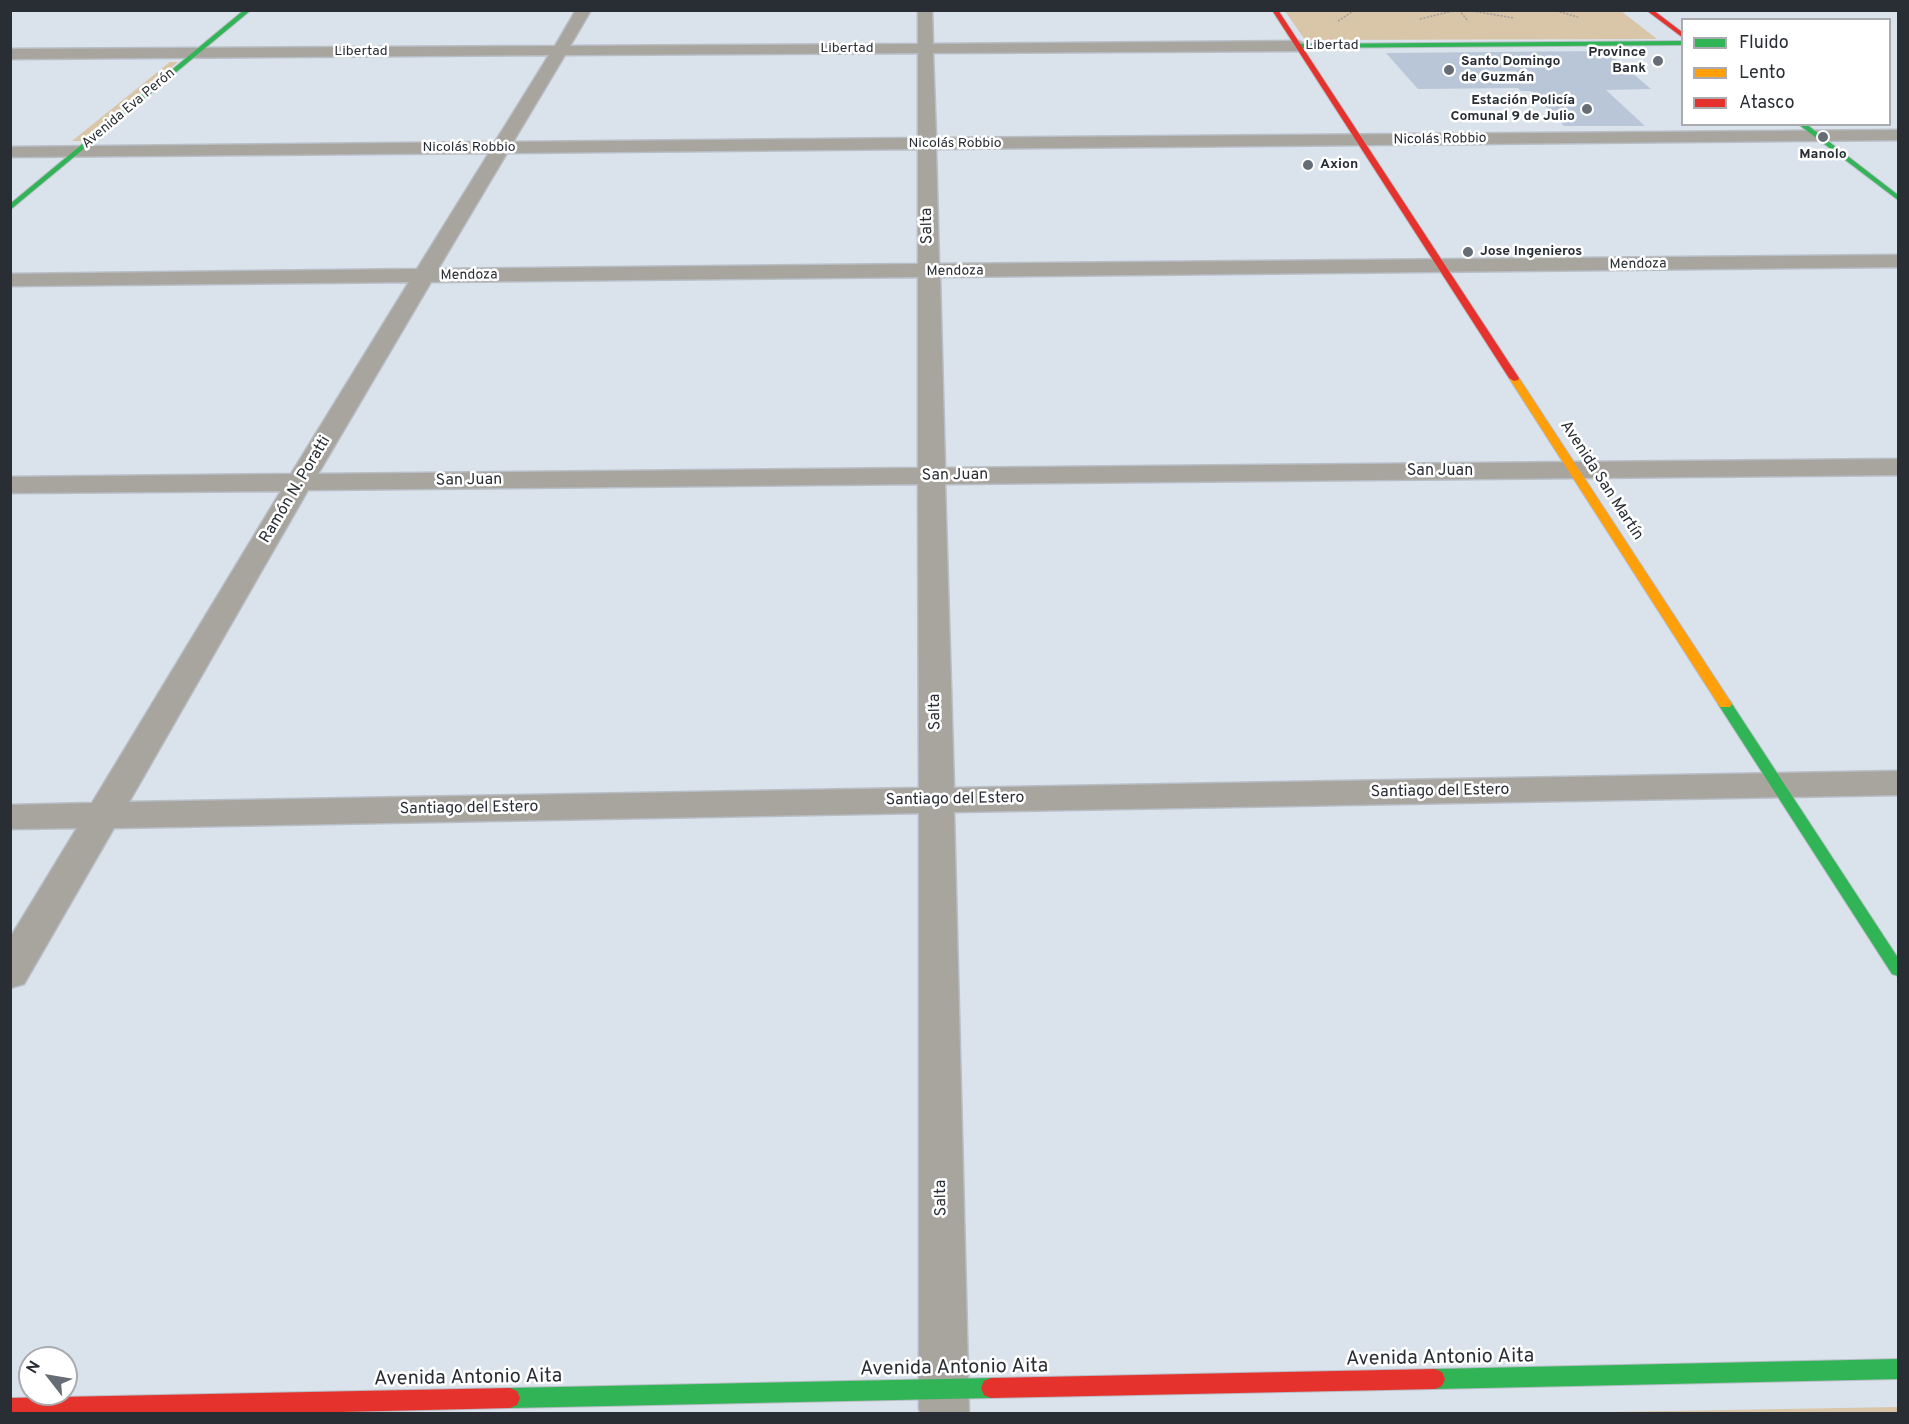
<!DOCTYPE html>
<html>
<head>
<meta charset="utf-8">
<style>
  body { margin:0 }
  #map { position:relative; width:1909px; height:1424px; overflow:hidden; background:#dae2ec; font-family:Overpass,sans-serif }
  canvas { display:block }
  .frame { position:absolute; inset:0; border:12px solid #292e35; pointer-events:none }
  .legend { position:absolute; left:1681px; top:18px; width:210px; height:108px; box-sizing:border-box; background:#fff; border:2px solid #a9abae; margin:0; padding:8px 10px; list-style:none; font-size:18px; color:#292e35 }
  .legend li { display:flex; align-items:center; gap:12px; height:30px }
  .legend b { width:30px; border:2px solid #a9abae }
  .north { position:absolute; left:18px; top:1346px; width:60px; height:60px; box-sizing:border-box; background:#fff; border:2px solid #a9abae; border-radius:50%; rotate:301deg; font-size:16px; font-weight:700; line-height:24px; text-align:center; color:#292e35 }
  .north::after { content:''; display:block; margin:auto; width:21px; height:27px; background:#676d75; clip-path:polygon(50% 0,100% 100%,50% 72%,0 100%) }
</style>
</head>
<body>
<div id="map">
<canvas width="1909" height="1424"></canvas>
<div class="frame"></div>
<ul class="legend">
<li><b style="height:8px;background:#30b455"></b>Fluido</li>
<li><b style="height:8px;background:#ff9f0a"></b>Lento</li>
<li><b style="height:8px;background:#e5322d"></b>Atasco</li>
</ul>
<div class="north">N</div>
</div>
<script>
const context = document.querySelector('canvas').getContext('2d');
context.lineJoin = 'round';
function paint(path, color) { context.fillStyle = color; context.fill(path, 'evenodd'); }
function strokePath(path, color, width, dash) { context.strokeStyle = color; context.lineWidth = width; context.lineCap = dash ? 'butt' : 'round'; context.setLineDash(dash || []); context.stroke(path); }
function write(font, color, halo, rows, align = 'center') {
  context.font = font + ' Overpass,sans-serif'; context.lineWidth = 5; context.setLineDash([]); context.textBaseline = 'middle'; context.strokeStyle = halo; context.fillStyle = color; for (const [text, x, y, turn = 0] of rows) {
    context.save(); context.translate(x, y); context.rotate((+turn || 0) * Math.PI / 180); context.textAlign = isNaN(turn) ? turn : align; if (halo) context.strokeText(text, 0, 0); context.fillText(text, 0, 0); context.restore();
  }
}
paint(new Path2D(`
  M1285,11H1621L1657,39L1305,40Z
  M170,62H178L81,141H72Z
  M1898,1407V1414L1552,1413Z`), '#d9c5a7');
paint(new Path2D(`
  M1606,51L1651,89L1606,90L1645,126H1564L1531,91H1521L1518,88L1418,89L1386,53Z`), '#b8c6d8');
const street = new Path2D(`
  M576,10H591L570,46L918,44V10H932L933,44L1299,41L1307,46L1299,51L933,53L936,138L1898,130V140L936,149L939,264L1898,255V267L940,277L945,468L1898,459V475L945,484L954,788L1898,771V795L954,812L969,1414H921L919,1409V813L114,828L24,984L10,988V938L77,828L10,829V805L92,803L281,491L10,493V477L291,474L409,282L10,286V274L417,269L489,153L10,157V147L495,142L549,55L10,59V49L555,46ZM918,53V138L513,142L565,55ZM918,149V264L438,269L507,153ZM918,277V468L318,474L431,282ZM918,484L919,788L129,802L308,490Z`);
const fast = new Path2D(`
  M244,10H251L10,210V204Z
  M1682,41V45L1299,48L1296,46L1299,44Z
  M1798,124H1806L1898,195V200Z
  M1725,700L1730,701L1898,958V976L1892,974L1718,704Z
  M1898,1359V1379L1435,1389L1428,1386L1425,1379L1428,1372L1435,1369Z
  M991,1378L998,1381L1001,1388L998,1395L991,1398L510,1408L503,1405L500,1398L503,1391L510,1388Z`);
const slow = new Path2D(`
  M1514,375L1519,378L1730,701L1732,704L1730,707H1720L1509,378Z`);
const jam = new Path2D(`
  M1272,10H1278L1519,378L1518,380L1514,381L1509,378Z
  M1646,10H1653L1682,32V37Z
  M1435,1369L1442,1372L1445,1379L1442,1386L1435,1389L991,1398L984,1395L981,1388L984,1381L991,1378Z
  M510,1388L517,1391L520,1398L517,1405L510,1408L257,1414H10V1398Z`);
strokePath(street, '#b8bec6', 3);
strokePath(fast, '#b8bec6', 2);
strokePath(slow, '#b8bec6', 2);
strokePath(jam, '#b8bec6', 2);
strokePath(new Path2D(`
  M1459,10L1468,21
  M1466,10L1514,18
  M1553,10L1578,17
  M1420,19L1457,10
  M1338,21L1355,10`), '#a2a09c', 1.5, [2, 1.5]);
paint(street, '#a8a49e');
paint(fast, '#30b455');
paint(slow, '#ff9f0a');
paint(jam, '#e5322d');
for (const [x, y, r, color] of [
  [1658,61,6,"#676d75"],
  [1449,70,6,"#676d75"],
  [1587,109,6,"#676d75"],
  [1823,137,6,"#676d75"],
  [1308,165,6,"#676d75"],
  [1468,252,6,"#676d75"]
]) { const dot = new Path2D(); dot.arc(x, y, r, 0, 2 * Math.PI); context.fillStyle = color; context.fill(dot); strokePath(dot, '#fff', 2); }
write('14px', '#292e35', '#fff', [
  ["Libertad",1332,46],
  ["Libertad",847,49],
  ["Libertad",361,52],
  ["Avenida Eva Perón",129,109,-40],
  ["Nicolás Robbio",1440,140,-1],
  ["Nicolás Robbio",955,144],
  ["Nicolás Robbio",469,148],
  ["Mendoza",1638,265,-1],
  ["Mendoza",955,272,-1],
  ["Mendoza",469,276,-1]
]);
write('bold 14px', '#292e35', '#fff', [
  ["Province",1646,53,"right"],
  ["Bank",1646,69,"right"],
  ["Santo Domingo",1461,62],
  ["de Guzmán",1461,78],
  ["Estación Policía",1575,101,"right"],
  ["Comunal 9 de Julio",1575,117,"right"],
  ["Manolo",1823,155,"center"],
  ["Axion",1320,165],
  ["Jose Ingenieros",1480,252]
], 'left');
write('16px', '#292e35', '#fff', [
  ["Salta",928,226,-91],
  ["San Juan",1440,472],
  ["San Juan",955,476,-1],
  ["San Juan",469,481,-1],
  ["Avenida San Martín",1601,481,57],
  ["Ramón N. Poratti",296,490,-59],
  ["Salta",936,712,-91],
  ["Santiago del Estero",1440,792,-1],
  ["Santiago del Estero",955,800,-1],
  ["Santiago del Estero",469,809,-1],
  ["Salta",942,1198,-91]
]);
write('20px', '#292e35', '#fff', [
  ["Avenida Antonio Aita",1440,1359,-1],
  ["Avenida Antonio Aita",954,1369,-1],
  ["Avenida Antonio Aita",468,1379,-1]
]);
</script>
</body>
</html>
